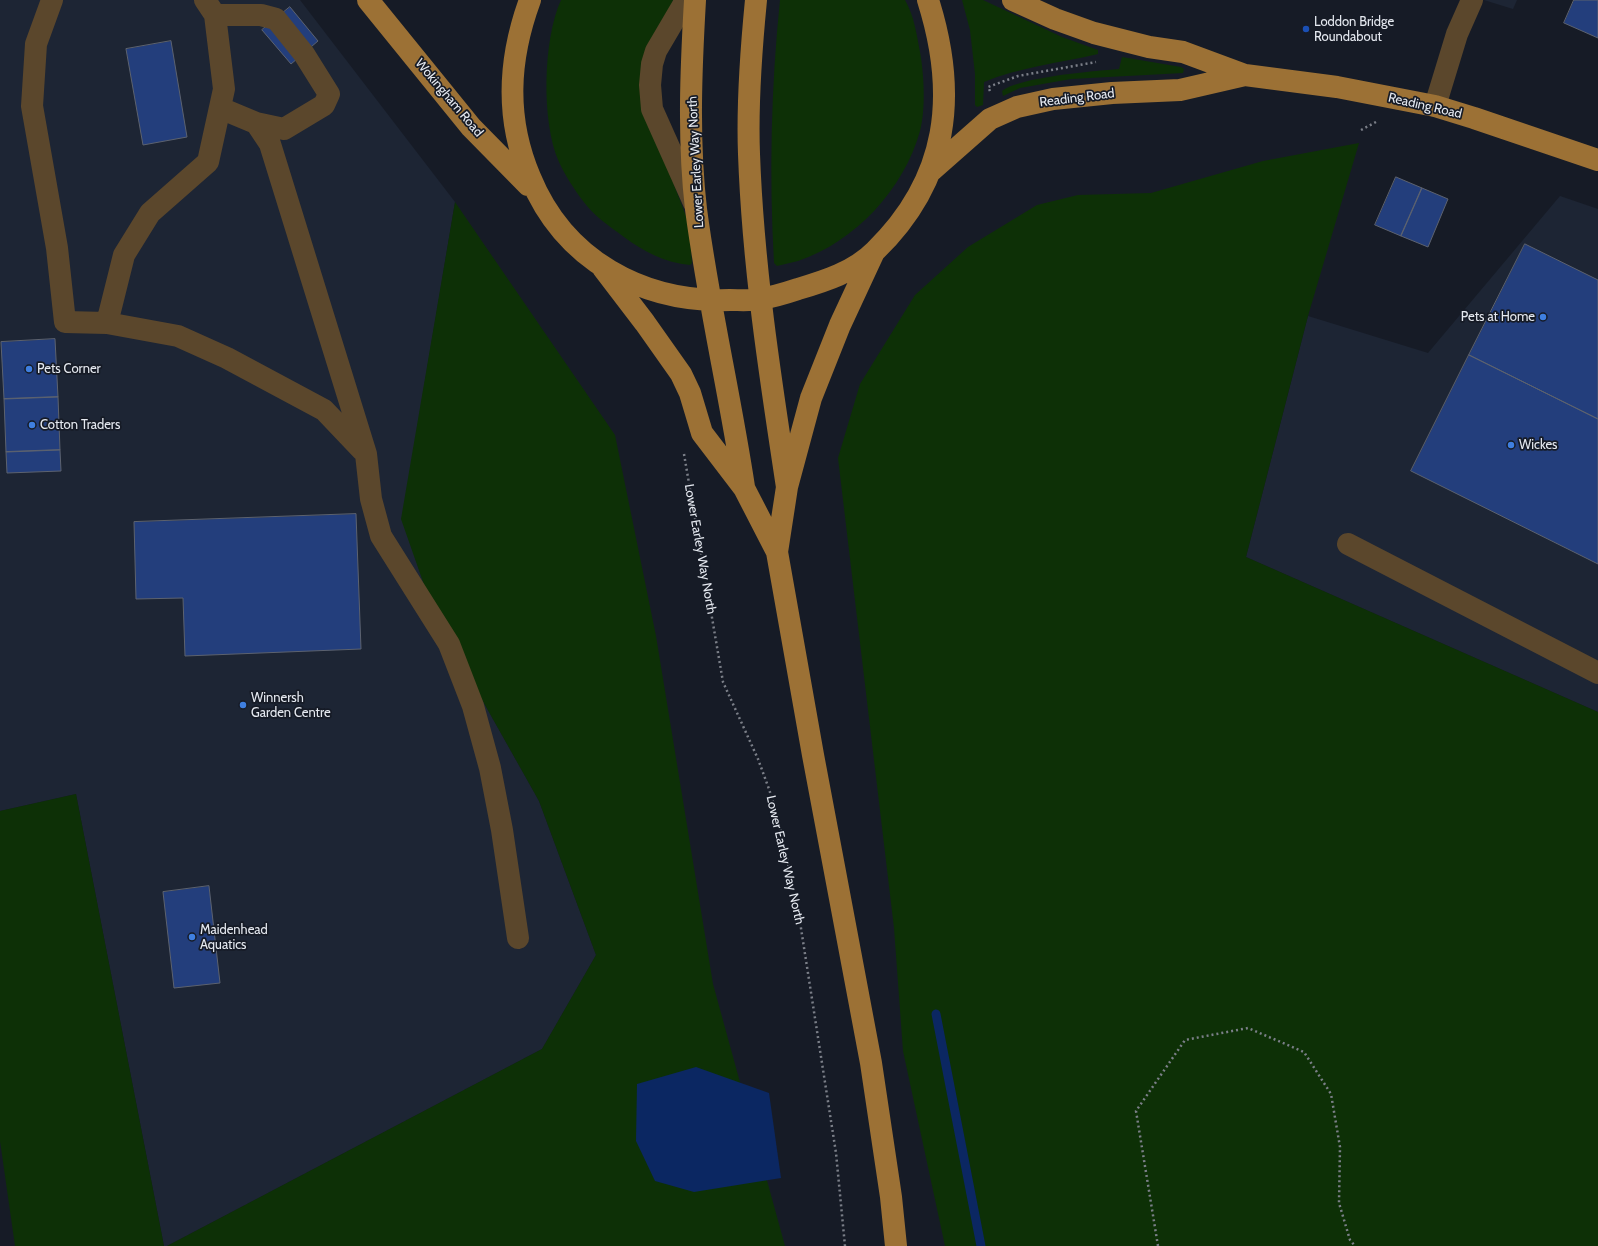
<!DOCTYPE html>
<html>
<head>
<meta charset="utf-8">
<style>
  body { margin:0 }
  canvas { display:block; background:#161b26 }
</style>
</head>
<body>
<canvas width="1598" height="1246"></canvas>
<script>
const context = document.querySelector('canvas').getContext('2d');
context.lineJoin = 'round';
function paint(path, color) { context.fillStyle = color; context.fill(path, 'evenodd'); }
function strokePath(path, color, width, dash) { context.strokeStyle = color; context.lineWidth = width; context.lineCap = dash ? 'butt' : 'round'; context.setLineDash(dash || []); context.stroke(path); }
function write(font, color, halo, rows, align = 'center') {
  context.font = font + ' Cabin,sans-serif'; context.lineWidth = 3.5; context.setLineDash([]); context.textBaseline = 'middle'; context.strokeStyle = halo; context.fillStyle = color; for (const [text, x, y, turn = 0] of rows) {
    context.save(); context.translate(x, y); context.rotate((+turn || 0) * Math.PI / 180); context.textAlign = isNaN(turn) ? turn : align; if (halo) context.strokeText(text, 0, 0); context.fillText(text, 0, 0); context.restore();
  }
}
paint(new Path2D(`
  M0,0H300L455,202L402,519L435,616L539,801L596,955L542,1049L167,1246H164L76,794L0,811Z
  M1484,0H1517L1513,9Z
  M1560,196L1598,209V712L1246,557L1308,316L1428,353Z`), '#1d2534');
paint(new Path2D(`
  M561,0H673L646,111L689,224L692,263L690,265C665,263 643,251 624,237C609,226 593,215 583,201C574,189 565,175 559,162C541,122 543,39 561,0Z
  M780,0H905C914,15 917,36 920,52C924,74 926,109 920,131C904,189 855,242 798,261C791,263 784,264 777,266L774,263C769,175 771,87 780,0Z
  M962,0H983L1062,37L1098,50V54C1060,63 1020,67 984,82L983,105L977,107L975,105V74L970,30Z
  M1122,57L1181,67L1184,69L1183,73L1071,79L1020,88L1003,96L1002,91C1020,77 1094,71 1119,69Z
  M1359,143L1308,316L1246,557L1598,712V1246H945L903,1051L894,928L838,458L860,384L915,295L968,247L1037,205L1078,195L1151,193L1263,161Z
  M455,202L615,435L656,636L713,984L785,1246H167L542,1049L596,955L539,801L435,616L401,519Z
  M76,794L164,1246H15L0,1141V811Z`), '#0d3006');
paint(new Path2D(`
  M696,1067L769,1093L781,1178L694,1192L655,1181L636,1141L637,1084Z`), '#0b2762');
strokePath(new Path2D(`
  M936,1014L981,1246`), '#0b2762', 9);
const building = new Path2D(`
  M1574,0H1598V38L1564,23Z
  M290,7L318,41L291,64L262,30Z
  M171,41L187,137L143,145L126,49Z
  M1396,177L1422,188L1401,236L1375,225Z
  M1422,188L1448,199L1428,247L1401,236Z
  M1525,244L1598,280V419L1469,355Z
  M55,339L58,397L4,399L1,342Z
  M1469,355L1598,419V564L1411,471Z
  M58,397L60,450L6,452L4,399Z
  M60,450L61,471L7,473L6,452Z
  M356,514L361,649L185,656L183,598L136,599L134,522Z
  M209,886L220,983L174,988L163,892Z`);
paint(building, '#233e7c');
strokePath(building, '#5c626f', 1);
strokePath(new Path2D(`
  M990,91L988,87L1018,76L1096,62
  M1361,130L1376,122
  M684,454L723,682L758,759L769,789L778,818L798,909L836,1153L845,1246
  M1158,1246L1136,1111L1185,1040L1248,1028L1304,1052L1331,1094L1340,1147L1339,1203L1350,1240L1355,1246`), '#7b7f88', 2.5, [2, 3]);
strokePath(new Path2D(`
  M52,0L36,44L32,106L57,248L65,322L107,323L178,336L227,358L324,410L362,450
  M686,0L656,51L652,64L650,85L652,109L694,203
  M215,15H261L276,19L304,54L329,94L324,105L284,129L256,123
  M1435,106L1457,34L1472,0
  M220,108L256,123L270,144L366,454L371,499L381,536L449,644L473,706L490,768L502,830L518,938
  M107,323L124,255L150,213L208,162L224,89L215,15L205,0
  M1348,544L1598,673`), '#5b472c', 22);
strokePath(new Path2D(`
  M368,0L471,127L528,185
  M530,0C508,60 505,118 530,177C564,260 642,303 730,300C740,300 751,301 760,299C773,297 786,293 798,289C825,281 854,272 875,251C949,179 958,95 928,0
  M695,0C691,69 688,140 696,209C708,302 730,394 744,487
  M756,0C751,51 747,102 749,154C753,266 770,376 787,487
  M1013,0L1055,19L1094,33L1149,47L1183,52L1245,75L1337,87L1435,106L1474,118L1598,160
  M931,171L990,119L1017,107L1053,99L1112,93L1180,90L1245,75
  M603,268L645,323L681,374L690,393L702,433L744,488L777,552L813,755L871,1063L891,1197L896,1246
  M777,552L787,487L811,398L840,325L873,254`), '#9c7135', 22);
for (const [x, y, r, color] of [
  [1306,29,4,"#1a4fb4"],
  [1543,317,4,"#3f7fe0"],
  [29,369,4,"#3f7fe0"],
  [32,425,4,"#3f7fe0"],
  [1511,445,4,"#3f7fe0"],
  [243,705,4,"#3f7fe0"],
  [192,937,4,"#3f7fe0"]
]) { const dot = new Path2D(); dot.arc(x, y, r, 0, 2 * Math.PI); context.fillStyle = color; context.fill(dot); strokePath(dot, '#161b26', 1.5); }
write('13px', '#e5e9f0', '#161b26', [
  ["Loddon Bridge",1314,22],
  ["Roundabout",1314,37],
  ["Pets at Home",1535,317,"right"],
  ["Pets Corner",37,369],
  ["Cotton Traders",40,425],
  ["Wickes",1519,445],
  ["Winnersh",251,698],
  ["Garden Centre",251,713],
  ["Maidenhead",200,930],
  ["Aquatics",200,945]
], 'left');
write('13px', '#e5e9f0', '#161b26', [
  ["Wokingham Road",449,98,50],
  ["Reading Road",1077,98,-7],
  ["Reading Road",1425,106,13],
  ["Lower Earley Way North",696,162,-93],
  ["Lower Earley Way North",700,549,80],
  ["Lower Earley Way North",785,860,77]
]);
</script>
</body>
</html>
